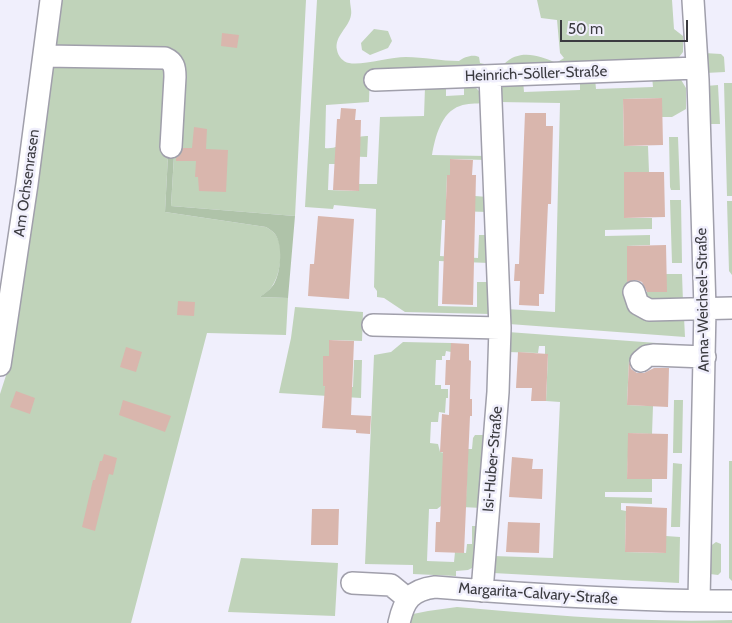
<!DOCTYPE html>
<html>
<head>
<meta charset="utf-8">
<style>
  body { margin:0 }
  #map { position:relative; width:732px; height:623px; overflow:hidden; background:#f0effc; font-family:Cabin,sans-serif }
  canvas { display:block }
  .scale { position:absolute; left:560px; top:20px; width:128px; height:22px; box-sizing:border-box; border:2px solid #3b3b40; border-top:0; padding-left:6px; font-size:15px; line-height:18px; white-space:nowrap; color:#3b3b40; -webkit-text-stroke:4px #f0effc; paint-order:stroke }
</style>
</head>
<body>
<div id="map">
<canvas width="732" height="623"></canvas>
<div class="scale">50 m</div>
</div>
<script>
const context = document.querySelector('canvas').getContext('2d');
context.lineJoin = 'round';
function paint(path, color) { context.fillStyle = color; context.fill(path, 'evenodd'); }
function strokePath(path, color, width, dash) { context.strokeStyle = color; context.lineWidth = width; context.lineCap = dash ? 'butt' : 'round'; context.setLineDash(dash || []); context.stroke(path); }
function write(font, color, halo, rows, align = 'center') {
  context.font = font + ' Cabin,sans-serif'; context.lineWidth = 5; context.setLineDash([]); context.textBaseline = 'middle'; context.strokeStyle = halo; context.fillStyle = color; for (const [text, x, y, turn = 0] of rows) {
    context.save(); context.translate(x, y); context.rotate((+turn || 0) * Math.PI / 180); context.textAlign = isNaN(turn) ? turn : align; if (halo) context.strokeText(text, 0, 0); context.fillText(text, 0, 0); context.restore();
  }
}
paint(new Path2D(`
  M57,0H306L295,216L171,206L180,55L62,52L54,46Z
  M317,0H350C350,5 352,11 351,15C349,28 334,36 337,50C338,56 343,62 349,63C361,66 390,57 406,57C424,57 441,61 459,61C464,57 473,54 479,57L480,63L489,65V68L370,71L369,102L326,105L325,148C342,150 351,135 368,136L367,157L335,156V164H329L328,190L358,191L359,184H377L380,117L424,116L425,87L446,85V96L464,95V84C477,86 481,90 483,103C476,104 467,103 460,106C441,112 435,138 432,155L486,156L487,160L451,159L450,175H447L446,202L474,203L475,196L488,197V212L452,211V220H442L440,256L478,258L479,235H488L489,263L439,261L438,306L477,307V282H491L490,314L405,312L384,298L377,297V291L374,287L376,209L334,205L333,209L305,207Z
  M537,0H672L674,29L683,36V52L676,61L504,68V64C519,49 539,55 556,63L564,58L560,53L557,20L541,18Z
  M374,29L388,31L392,41L388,48L370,55L362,50L361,43Z
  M704,53L721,54L724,57L725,72L705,73Z
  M52,64H166L168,155L165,212L266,227C269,229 273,231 275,234C284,245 281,271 274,283C271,289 266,293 260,297L288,298L286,335L207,333L131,623H0V394L10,363Z
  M652,76L680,78L686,88V109L672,117H662L661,98L623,99L624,146H648L649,172H624V218H652V229L605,230V236L650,235V245L627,246L628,295L684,317L685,337L509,324L506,309L555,312L560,103L499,102L501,87L503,85L523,80L524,92L580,90V78H595L596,89L653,87Z
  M724,83H732V196H727Z
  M718,85L720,124H707L706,86Z
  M669,137H678L680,190H671L670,187Z
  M670,200H681L682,263H672Z
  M727,201H732V275L729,271Z
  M666,274H682L683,302L653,306L640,292H666Z
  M295,307L363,312L362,341L330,340L329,356L323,357V386L353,387L354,360H362L361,398L279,393L291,338Z
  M508,332L684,345V350L629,360L627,405L653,406L652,434L629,433L627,479H652V492H605V497L652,498V504L621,503V510L626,511L625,552L666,553V536L680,537L679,583L493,573V556L553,558L560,402L546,401L548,354H545V346H539L538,353L508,352Z
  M403,342L451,343V352L446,351L445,356H442V360H436L435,385H441V389H448V398H446L445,413L439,412L438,422H431L430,443L438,444L440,452L446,453L466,498L468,449H472L473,438L475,435H487L482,508L441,506L437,509H429L427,561L454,562L455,552L466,553L467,544H472V526H479L474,567L468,570L456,571V576L413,574V565L365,564L374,355L391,352Z
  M674,400H683L682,453H673Z
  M729,461H732V581L729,578Z
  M673,463L682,464L680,527H671Z
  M716,542L721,544V572L718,575L710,574L709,547Z
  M241,558L338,563L335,616L228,612Z
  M457,607C548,615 640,623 732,620V623H407L408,615L428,611Z`), '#c0d3ba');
paint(new Path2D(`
  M168,155H174L171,206L295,216L288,298L260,297C265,293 270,290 274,284C281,272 283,245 275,234C273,231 269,229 266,227L165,212Z`), '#afc3a9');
paint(new Path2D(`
  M222,33L239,35L237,48L221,46Z
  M662,98L663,145L624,146L623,99Z
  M341,108L356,109L355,120H361L359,191L333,190L337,119H340Z
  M525,113H546V126H553L551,204H548L544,294H539V306L519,305L520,281H514L515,264H519Z
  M194,127L207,129L206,149L228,150L226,192L199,191L198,177H195L196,161H176V158L181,154L183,148H192Z
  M450,159L473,160L472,175H476L473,305L442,304L447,175H450Z
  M624,172H664L665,217L624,218Z
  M318,216L354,219L349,299L308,296L310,264H314Z
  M666,245L667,292H647L642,282L636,280L627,282V246Z
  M178,301L195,302L194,316L177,315Z
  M329,340L354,341L351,415L371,416L370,434L356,433V430L322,428L325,386H323V356H329Z
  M451,343L469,344V360L471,361L470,399H472V416H470L464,553L435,552L436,522H440L443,452H440L442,414L449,415L450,385H445L446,360H450Z
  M126,347L142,352L136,372L120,367Z
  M518,352L548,354L546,401H531L532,388H516Z
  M629,360L631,369L637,373H644L654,368H669L668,407L627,405Z
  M16,391L35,398L30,414L10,407Z
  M123,400L171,416L165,432L119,415Z
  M628,433L668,434L667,479H627Z
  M104,454L117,458L113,475L109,474L95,531L82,527L93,480H95L100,461H102Z
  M512,457L533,459L532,469H543L542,499L509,497Z
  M626,506L667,508L666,553L625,552Z
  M312,509H339L338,545H311Z
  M508,522L540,523L539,553L506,552Z`), '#d9b6ad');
const minor = new Path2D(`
  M693,0L698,80L705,309L699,600
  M45,56L165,58C174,62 175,67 175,77L171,147
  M375,80L697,68
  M634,292L638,304L649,310L732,308
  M373,325L500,328
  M641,361L647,356L653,355L705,357
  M0,365L27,184L51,0
  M352,583L391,585L408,599
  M482,591L498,392L500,328L490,76
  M399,623C404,600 411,590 435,587C534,595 633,601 732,601`);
strokePath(minor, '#a09fab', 24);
strokePath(minor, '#fff', 21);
write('15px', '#3b3b40', '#f0effc', [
  ["Heinrich-Söller-Straße",536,74,-2],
  ["Am Ochsenrasen",27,183,-82],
  ["Anna-Weichsel-Straße",703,300,-91],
  ["Isi-Huber-Straße",493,459,-85],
  ["Margarita-Calvary-Straße",538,594,4]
]);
</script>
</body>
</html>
